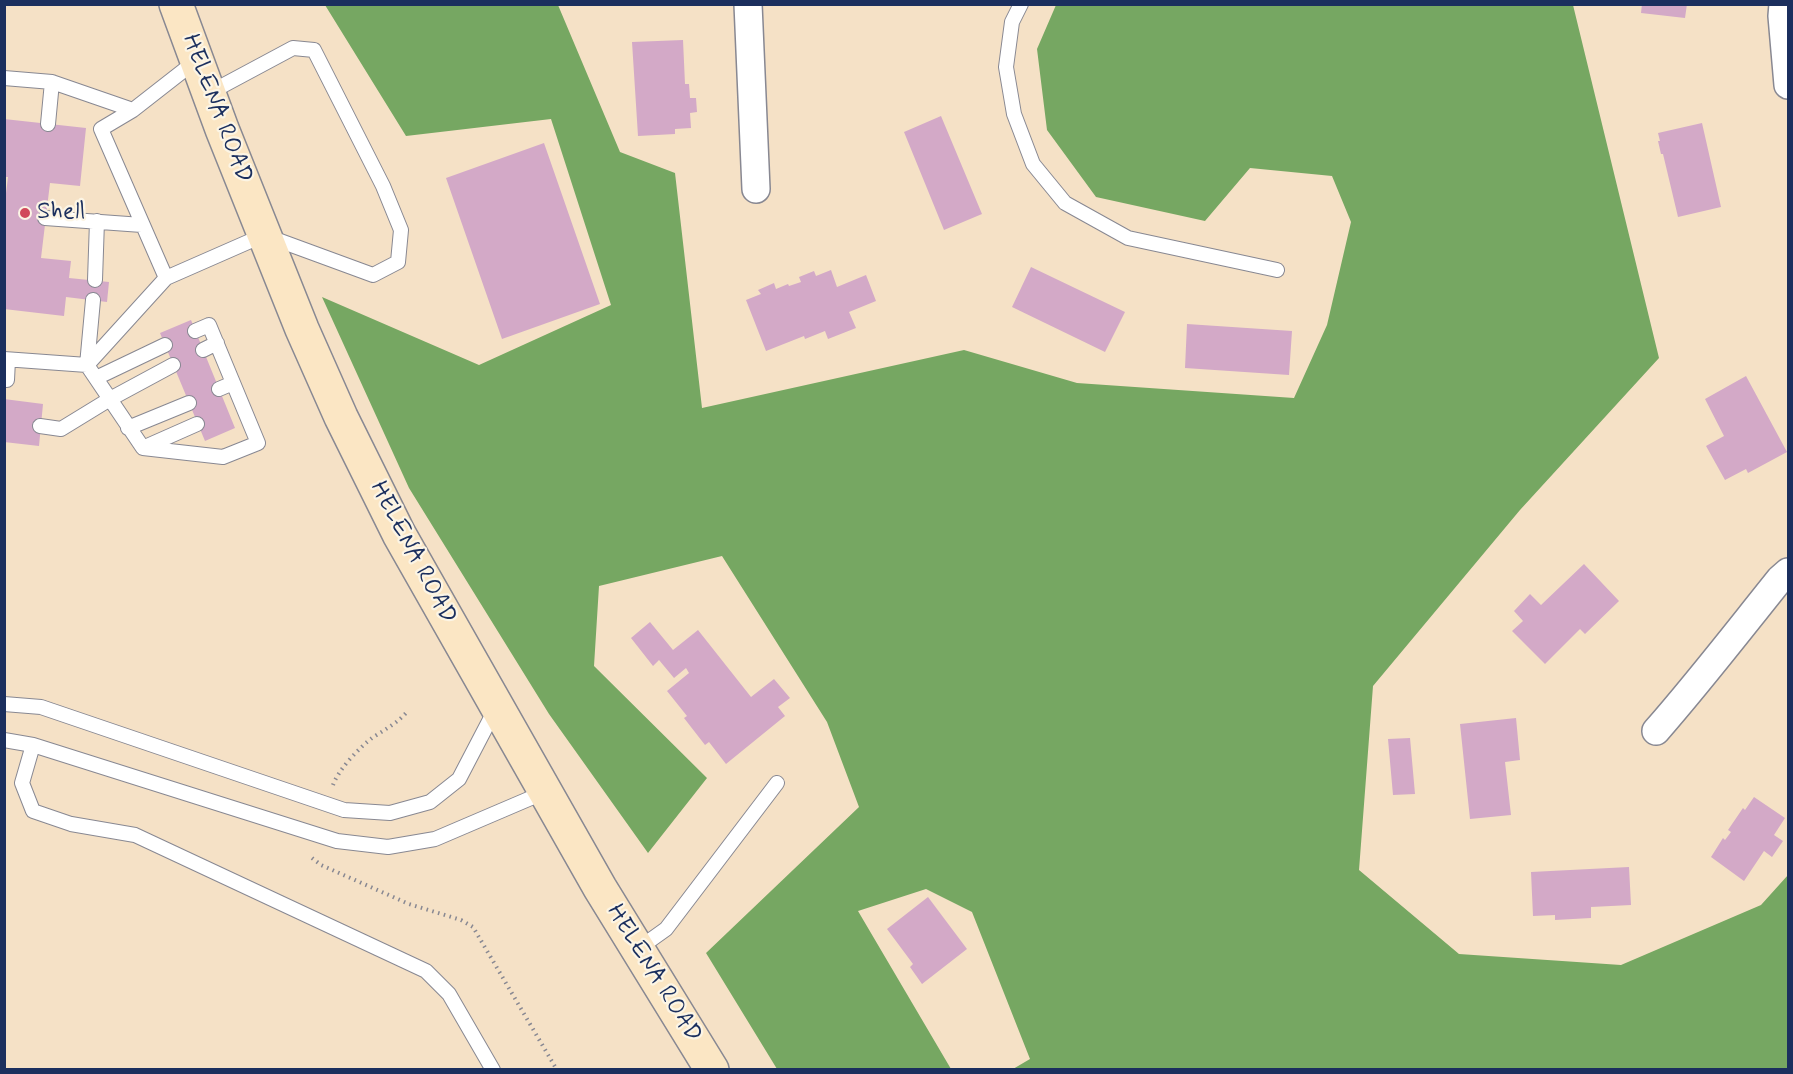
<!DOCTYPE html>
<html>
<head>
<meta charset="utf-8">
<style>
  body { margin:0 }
  #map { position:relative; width:1793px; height:1074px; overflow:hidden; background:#f5e1c6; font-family:Mynerve,sans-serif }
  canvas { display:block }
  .frame { position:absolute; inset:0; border:6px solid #1b2f5e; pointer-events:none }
</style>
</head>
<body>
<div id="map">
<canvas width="1793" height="1074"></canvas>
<div class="frame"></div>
</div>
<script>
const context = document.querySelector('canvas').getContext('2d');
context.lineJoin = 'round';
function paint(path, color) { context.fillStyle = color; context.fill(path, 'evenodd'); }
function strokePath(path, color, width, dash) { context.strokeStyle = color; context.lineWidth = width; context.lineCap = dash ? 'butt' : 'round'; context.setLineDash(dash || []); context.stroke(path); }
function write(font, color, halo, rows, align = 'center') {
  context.font = font + ' Mynerve,sans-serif'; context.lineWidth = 4.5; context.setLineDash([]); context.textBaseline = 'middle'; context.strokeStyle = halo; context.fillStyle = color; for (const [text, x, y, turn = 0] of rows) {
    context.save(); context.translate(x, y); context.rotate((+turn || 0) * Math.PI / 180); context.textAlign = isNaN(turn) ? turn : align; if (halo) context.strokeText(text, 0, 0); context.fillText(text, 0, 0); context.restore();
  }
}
paint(new Path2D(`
  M325,5H558L620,152L675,173L702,408L964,350L1077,383L1294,398L1327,325L1351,222L1332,176L1250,168L1205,221L1096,197L1047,130L1037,49L1056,5H1573L1659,358L1520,510L1373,686L1359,870L1459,954L1621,965L1761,905L1788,875V1069H1013L1030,1059L972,912L926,889L858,911L951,1069H777L706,953L859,807L827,722L722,556L599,586L594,666L707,778L648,853L549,714L409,488L322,297L479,365L611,305L551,119L406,136Z`), '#76a762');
paint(new Path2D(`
  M1642,4H1687L1685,18L1641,13Z
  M683,40L685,84H689L690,98H696L697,112L690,113L691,128L675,129V134L638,136L632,42Z
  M941,116L982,214L944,230L904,132Z
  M4,119L86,128L80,186L50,183L41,258L71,261L69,278L109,282L107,302L66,297L64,316L4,309V209L8,177H4Z
  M1702,123L1721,207L1678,217L1663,154H1661L1658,141H1660L1658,133Z
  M544,143L600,304L502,339L446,178Z
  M1031,267L1125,312L1105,352L1012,307Z
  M831,270L837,287L866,275L876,301L849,312L856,328L828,339L825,331L805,339L804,336L766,351L746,300L761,294L758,290L774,283L776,289L788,284L789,286L801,282L799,277L814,271L816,276Z
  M191,320L235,428L205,441L160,333Z
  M1187,324L1292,331L1289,375L1185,368Z
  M1746,376L1787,452L1748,473L1746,469L1725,480L1706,446L1724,436L1705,399Z
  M4,399L43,404L39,446L4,442Z
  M1584,564L1619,601L1585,634L1580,629L1545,664L1512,631L1523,621L1514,611L1530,594L1541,605Z
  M650,622L673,650L698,630L751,697L774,679L790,698L778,707L785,716L726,764L709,742L705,745L684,718L687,716L667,691L689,673L686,668L674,678L659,660L653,666L631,638Z
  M1516,718L1520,760L1505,762L1511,815L1470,819L1460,724Z
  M1410,738L1415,794L1393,795L1388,739Z
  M1754,797L1785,818L1774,835L1783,841L1772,857L1764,851L1744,881L1711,857L1723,838L1725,840L1731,832L1728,830L1743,808L1745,810Z
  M1629,867L1631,905L1591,907V918L1555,920V915L1533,916L1531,872Z
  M928,897L967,949L922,984L910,967L913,964L887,929Z`), '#d3a9c7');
const service = new Path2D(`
  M1021,4L1012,22L1006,67L1014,114L1033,164L1065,203L1128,238L1277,270
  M197,60L133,110L101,129L166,278L264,235L373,275L398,262L401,230L383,186L314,50L293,48L209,93
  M4,78L52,82L133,110
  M48,124L52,82
  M45,218L142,225
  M166,278L87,365L143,448L223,457L258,443L209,325L195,331
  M95,280L97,221
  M203,350L217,343
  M4,359L87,365L93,300
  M96,378L165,345
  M4,380H7L8,360
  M219,389L233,383
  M40,426L61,429L110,399L173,365
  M128,428L189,403
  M145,447L197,424
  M4,704L41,707L344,810L390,813L430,802L459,779L496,708
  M4,740L33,745L337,841L388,847L435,839L545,792
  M33,745L22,783L33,811L71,824L135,835L426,971L449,994L493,1070
  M638,949L666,929L777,783`);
const minor = new Path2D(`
  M748,4L756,189
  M1783,4L1782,16L1788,85
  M1656,731C1699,682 1739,630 1780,579L1788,572`);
const secondary = new Path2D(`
  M176,4L222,129L302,329L341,417L399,534L600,888L712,1070`);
strokePath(service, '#888892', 16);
strokePath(minor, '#888892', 30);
strokePath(secondary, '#888892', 36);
strokePath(new Path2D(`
  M333,785C338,770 359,748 372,738C384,730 396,724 406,713
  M312,858L321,865L409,904L461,920L473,927L557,1070`), '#888892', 4, [1.5, 4.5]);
strokePath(service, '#fff', 14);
strokePath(minor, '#fff', 27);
strokePath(secondary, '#fbe6c4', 33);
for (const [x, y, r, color] of [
  [25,213,6,"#d1495b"]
]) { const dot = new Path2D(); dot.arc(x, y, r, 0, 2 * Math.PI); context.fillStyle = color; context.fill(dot); strokePath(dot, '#fcf5e5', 2); }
write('24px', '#1b2f5e', '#fcf5e5', [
  ["HELENA ROAD",216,109,69],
  ["HELENA ROAD",412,553,62],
  ["HELENA ROAD",653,974,58]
]);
write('24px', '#1b2f5e', '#fcf5e5', [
  ["Shell",37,213]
], 'left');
</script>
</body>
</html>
